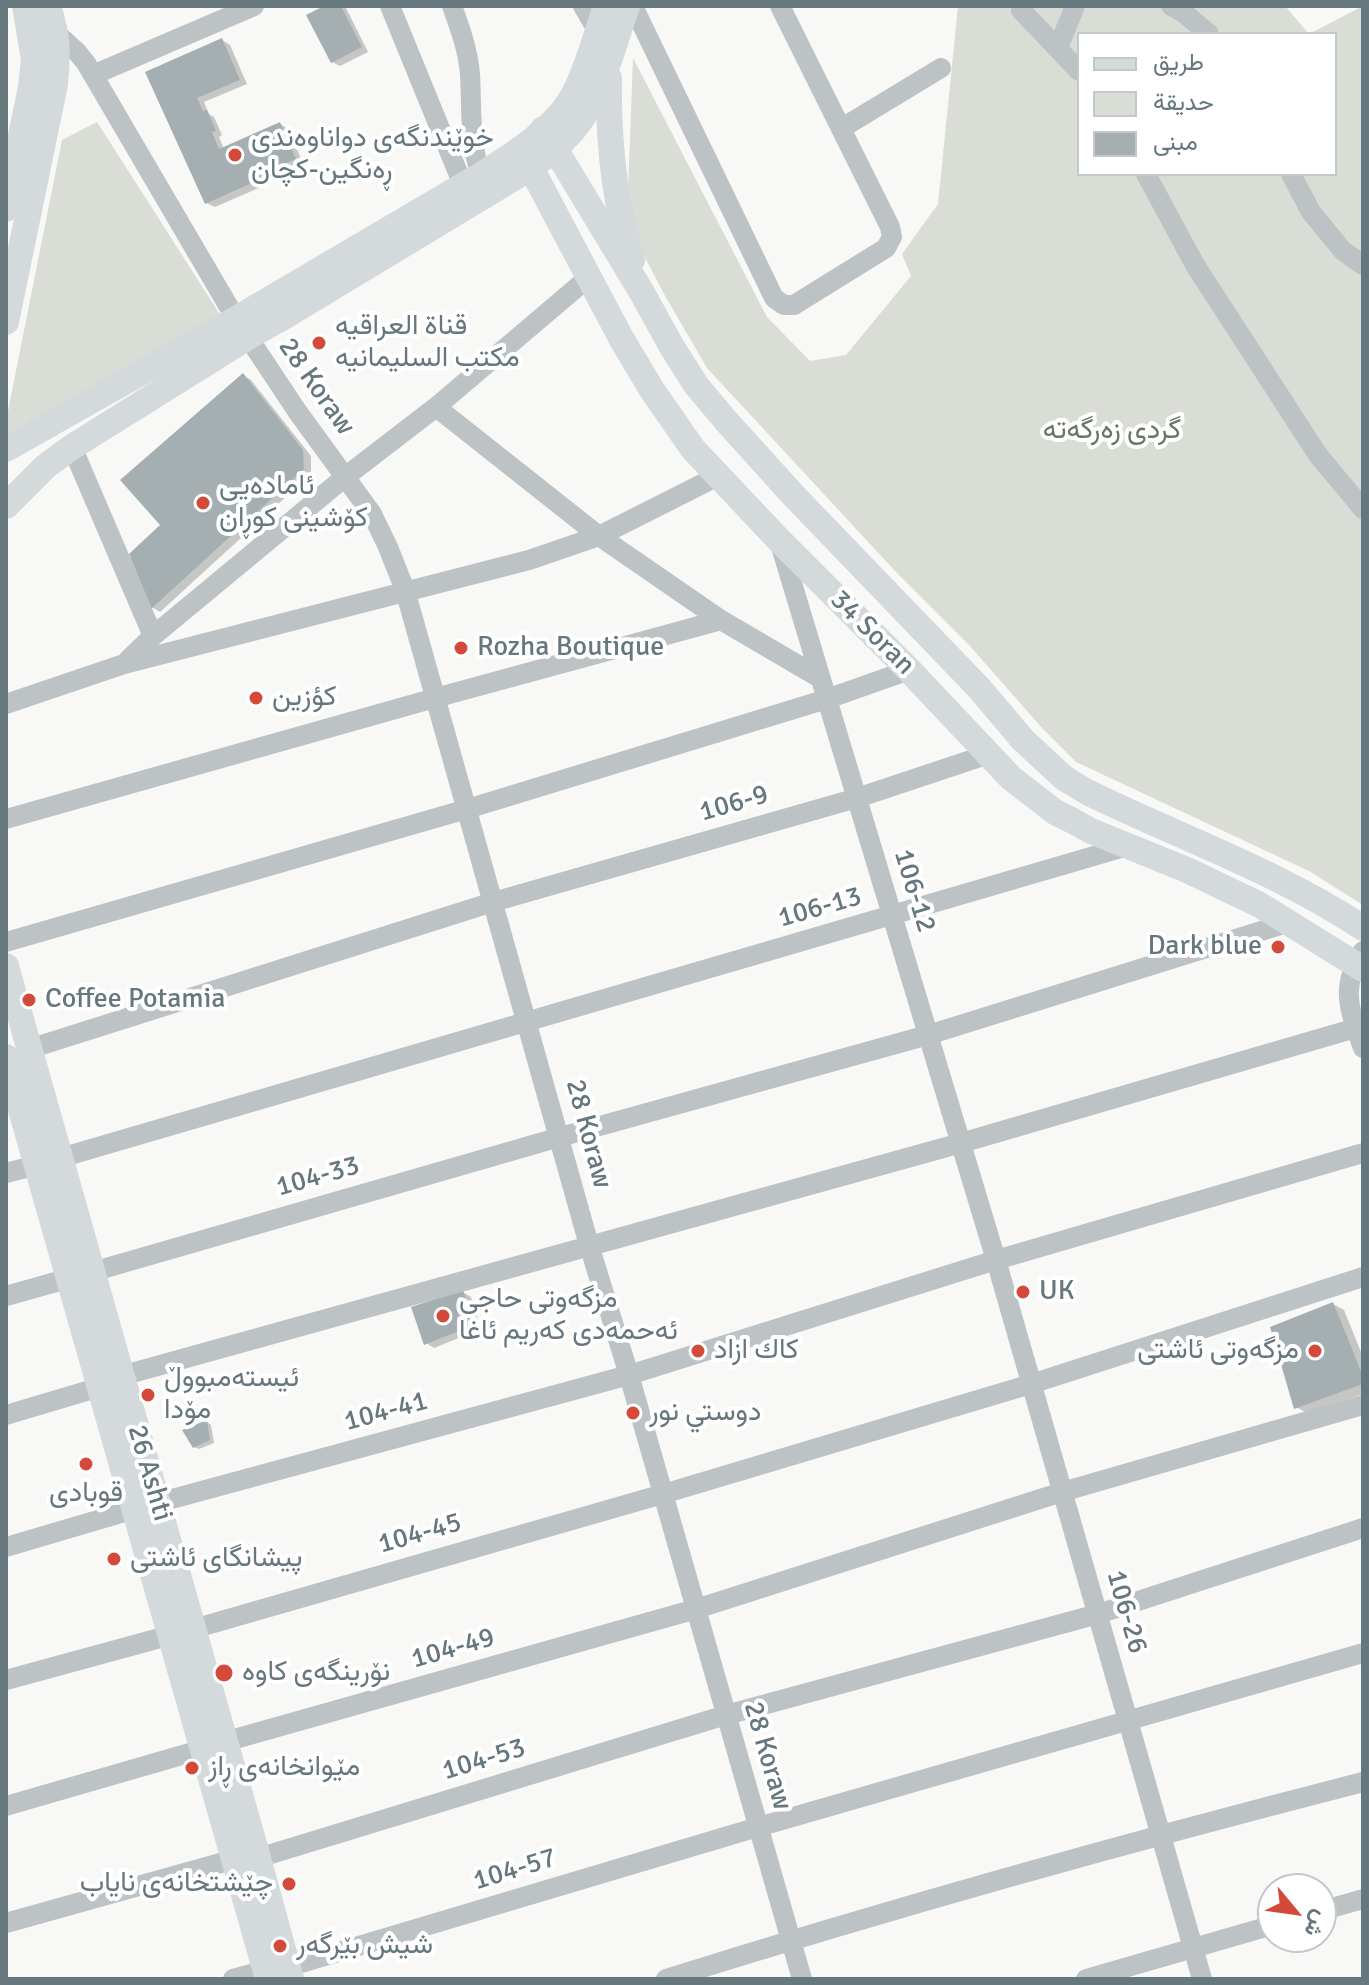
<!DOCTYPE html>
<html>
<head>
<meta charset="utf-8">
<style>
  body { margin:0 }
  #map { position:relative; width:1369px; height:1985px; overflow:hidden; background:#f8f8f6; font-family:Signika,Vazirmatn,sans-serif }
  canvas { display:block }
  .frame { position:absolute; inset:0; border:8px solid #66777e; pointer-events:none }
  .legend { position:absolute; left:1077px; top:32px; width:260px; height:144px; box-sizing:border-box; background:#fff; border:2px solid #c2c9cb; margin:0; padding:10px 14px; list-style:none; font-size:24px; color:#66777e }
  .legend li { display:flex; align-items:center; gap:16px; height:40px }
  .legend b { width:40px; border:2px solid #c2c9cb }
  .north { position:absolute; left:1257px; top:1873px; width:80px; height:80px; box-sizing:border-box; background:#fff; border:2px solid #c2c9cb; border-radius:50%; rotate:119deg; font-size:22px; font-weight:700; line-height:32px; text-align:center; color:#66777e }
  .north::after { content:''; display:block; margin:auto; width:28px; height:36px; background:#d34a3b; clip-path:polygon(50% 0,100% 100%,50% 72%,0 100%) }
</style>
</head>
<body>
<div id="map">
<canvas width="1369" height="1985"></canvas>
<div class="frame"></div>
<ul class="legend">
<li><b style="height:10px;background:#d4d9db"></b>طريق</li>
<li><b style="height:22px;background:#d9ddd5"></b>حديقة</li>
<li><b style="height:22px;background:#a5afb2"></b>مبنى</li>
</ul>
<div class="north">ش</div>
</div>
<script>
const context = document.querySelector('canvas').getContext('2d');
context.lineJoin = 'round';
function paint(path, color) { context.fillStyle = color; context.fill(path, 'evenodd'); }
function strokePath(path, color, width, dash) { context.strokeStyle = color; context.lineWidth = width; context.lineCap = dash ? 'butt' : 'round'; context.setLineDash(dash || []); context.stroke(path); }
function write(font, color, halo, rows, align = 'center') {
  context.font = font + ' Signika,Vazirmatn,sans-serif'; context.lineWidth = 8; context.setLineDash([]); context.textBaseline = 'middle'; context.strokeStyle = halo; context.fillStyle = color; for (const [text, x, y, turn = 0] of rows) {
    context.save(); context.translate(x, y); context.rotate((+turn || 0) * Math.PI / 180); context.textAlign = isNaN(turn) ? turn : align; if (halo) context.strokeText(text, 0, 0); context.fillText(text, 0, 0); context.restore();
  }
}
paint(new Path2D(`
  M958,6H1285L1309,34L1363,6V905L1309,871L1076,762L1042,728L969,645L897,573L707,368L664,294L636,240L628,191L633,58L767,317L810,361L846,355L911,276L902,254L938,204ZM1079,34H1335V174H1079Z
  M97,122L221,316L6,434V421L62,140Z`), '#d9ddd5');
paint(new Path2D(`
  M328,6H345L368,52L340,66L332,62Z
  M222,40L230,45L247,84L204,102L209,114L214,117L222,135L219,137L224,149L280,124L288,129L303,163L266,180L268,184L215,207L207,203L147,73Z
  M244,376L251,380L311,456V474L160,612L152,607L162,526Z
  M463,1292L471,1297L481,1329L434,1348L426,1343Z
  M1333,1304L1344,1310L1363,1357V1394L1307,1413L1296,1407Z
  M207,1422L211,1425L214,1443L199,1449L194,1447Z`), '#0003');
paint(new Path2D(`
  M324,6H341L362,47L331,63L306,15Z
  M222,38L240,80L197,98L203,111L207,110L216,131L212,132L219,149L280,122L296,159L259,175L261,179L205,204L145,72Z
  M243,373L303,450L304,469L151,609L129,554L160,525L120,480Z
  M463,1290L474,1325L424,1345L411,1307Z
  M1333,1302L1363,1376V1384L1294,1409L1270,1327Z
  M207,1420L210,1440L193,1448L182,1430Z`), '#a5afb2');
strokePath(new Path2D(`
  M390,6L463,185
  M452,6C460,28 468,50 470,74C472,108 469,142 481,175
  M583,6L597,30
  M633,6L774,298L784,305H794L886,248L892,237L890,227L780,6
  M1171,6L1184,13L1209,34
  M1021,10L1079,71
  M57,34L77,52L86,63L236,319L297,411L372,514L388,547L405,590L589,1245L629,1375L802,1979
  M1058,48L1075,6
  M93,75L254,6
  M842,128L941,68
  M1146,174L1195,265L1318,455L1363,509
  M1291,174L1311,212L1343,251L1363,265
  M436,407L599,536L721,620L820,678
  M72,447L153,636
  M779,540L996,1260L1202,1979
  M128,660L153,636L345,477L436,407L589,277
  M6,704L124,664L529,560L599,536L720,475
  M6,819L435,698L721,620
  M6,942L467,809L827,699L909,670
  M1363,951C1339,988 1350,1011 1363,1048
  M29,1049L493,902L857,798L989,754
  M60,1158L1128,846
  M6,1173L37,1165
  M92,1272L560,1137L928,1035L1290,922
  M6,1296L70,1278
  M121,1376L961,1143L1356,1028L1363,1024
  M6,1415L100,1387
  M6,1547L135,1509L629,1375L996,1260L1363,1153
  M193,1629L663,1494L1031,1384L1363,1277
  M6,1680L171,1635
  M224,1742L696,1609L1062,1492L1363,1405
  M6,1806L203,1749
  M258,1858L726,1715L1098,1614L1363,1528
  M1321,1911L1363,1899
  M6,1923L235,1859
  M288,1967L758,1827L1363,1653
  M233,1979L266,1970
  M666,1979C896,1907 1129,1842 1363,1782
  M1086,1979L1273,1925`), '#bdc3c5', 20);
strokePath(new Path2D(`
  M609,78C608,139 614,201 632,260
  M543,129L641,291L672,347L696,385L727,422L795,497L979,688L1023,740L1064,778L1087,792C1179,837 1277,871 1363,928
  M521,149L621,338L652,390L693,449L778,539L909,670L1011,778L1055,812L1073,821L1091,831L1187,870L1260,905L1363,969
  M6,209L31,87L34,59L25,6
  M6,322L55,84C58,51 58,38 48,6
  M6,449L236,319L481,175C513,155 557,127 574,94C588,67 596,35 606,6
  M6,506L46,466L72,447L248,337L280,319L530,168C542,159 554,151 564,140C601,104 610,53 627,6
  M6,966L258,1858L291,1979
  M6,1057L268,1979`), '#d4d9db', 26);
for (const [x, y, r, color] of [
  [235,155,8,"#d34a3b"],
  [319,343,8,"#d34a3b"],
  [203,503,8,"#d34a3b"],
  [461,648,8,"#d34a3b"],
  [256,698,8,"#d34a3b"],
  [1278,947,8,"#d34a3b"],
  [29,1000,8,"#d34a3b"],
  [1023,1292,8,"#d34a3b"],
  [443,1316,8,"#d34a3b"],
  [698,1351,8,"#d34a3b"],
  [1315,1351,8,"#d34a3b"],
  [148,1395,8,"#d34a3b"],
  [633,1413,8,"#d34a3b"],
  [86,1464,8,"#d34a3b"],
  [114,1559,8,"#d34a3b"],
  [224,1673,10,"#d34a3b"],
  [192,1768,8,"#d34a3b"],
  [289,1884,8,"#d34a3b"],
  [280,1946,8,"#d34a3b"]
]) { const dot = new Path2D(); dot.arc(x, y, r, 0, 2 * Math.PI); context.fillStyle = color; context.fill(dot); strokePath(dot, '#fff', 3); }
write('28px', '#66777e', '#fff', [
  ["خوێندنگەی دواناوەندی",251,139],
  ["ڕەنگین-کچان",251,171],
  ["قناة العراقيه",335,327],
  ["مكتب السليمانيه",335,359],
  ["ئامادەیی",219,487],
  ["کۆشینی کوڕان",219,519],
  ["Rozha Boutique",477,648],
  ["كؤزين",272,698],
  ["Dark blue",1262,947,"right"],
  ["Coffee Potamia",45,1000],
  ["UK",1039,1292],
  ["مزگەوتی حاجی",459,1300],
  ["ئەحمەدی کەریم ئاغا",459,1332],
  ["كاك ازاد",714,1351],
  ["مزگەوتی ئاشتی",1299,1351,"right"],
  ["ئیستەمبووڵ",164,1379],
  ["مۆدا",164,1411],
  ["دوستي نور",649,1413],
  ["قوبادی",86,1494,"center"],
  ["پیشانگای ئاشتی",130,1559],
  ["نۆرینگەی کاوە",242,1673],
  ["مێوانخانەی ڕاز",208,1768],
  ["چێشتخانەی نایاب",273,1884,"right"],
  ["شیش بێرگەر",296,1946]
], 'left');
write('28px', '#66777e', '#fff', [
  ["28 Koraw",316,387,55],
  ["34 Soran",872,633,45],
  ["106-9",734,804,-16],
  ["106-12",914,891,73],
  ["106-13",820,908,-16],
  ["28 Koraw",588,1134,75],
  ["104-33",318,1177,-16],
  ["104-41",386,1412,-15],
  ["26 Ashti",149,1473,74],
  ["104-45",420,1534,-16],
  ["106-26",1126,1612,74],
  ["104-49",453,1649,-16],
  ["28 Koraw",767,1756,74],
  ["104-53",484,1760,-17],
  ["104-57",515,1870,-17]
]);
write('28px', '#6a7764', '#fff', [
  ["گردی زەرگەتە",1112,431]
]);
</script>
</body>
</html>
